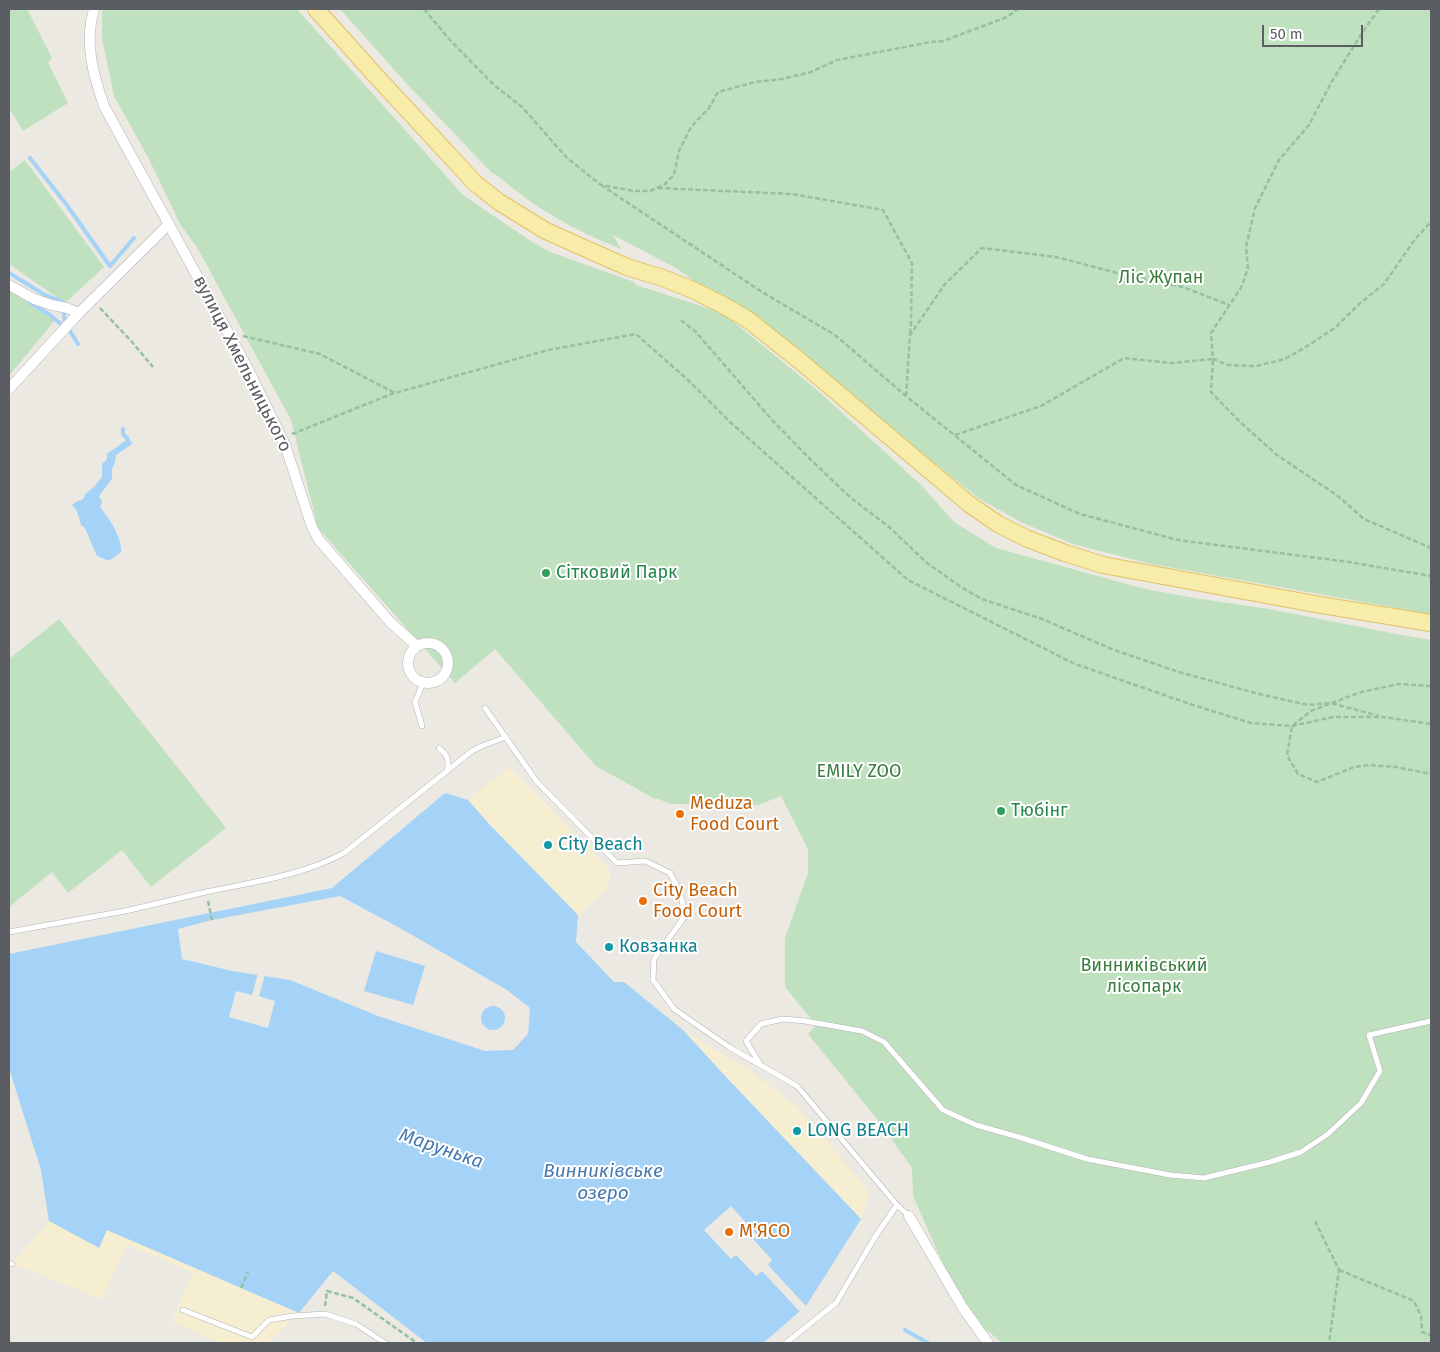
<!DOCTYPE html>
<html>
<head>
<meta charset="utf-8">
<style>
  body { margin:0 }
  #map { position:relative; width:1440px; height:1352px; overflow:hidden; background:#ebe9e1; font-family:"Fira Sans",sans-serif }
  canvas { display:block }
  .frame { position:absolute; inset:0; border:10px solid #5a5d61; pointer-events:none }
  .scale { position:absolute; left:1262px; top:25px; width:101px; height:22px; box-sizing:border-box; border:2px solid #5a5d61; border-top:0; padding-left:6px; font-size:15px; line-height:18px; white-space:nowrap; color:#5a5d61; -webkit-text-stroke:4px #fff; paint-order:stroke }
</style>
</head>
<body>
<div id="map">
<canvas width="1440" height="1352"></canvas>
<div class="frame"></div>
<div class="scale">50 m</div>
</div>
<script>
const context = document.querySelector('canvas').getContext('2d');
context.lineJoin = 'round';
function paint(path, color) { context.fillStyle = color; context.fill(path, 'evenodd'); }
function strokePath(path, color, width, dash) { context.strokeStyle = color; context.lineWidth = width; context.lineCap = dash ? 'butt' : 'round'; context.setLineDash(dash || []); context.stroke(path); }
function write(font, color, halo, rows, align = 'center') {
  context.font = font + ' "Fira Sans",sans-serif'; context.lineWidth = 4; context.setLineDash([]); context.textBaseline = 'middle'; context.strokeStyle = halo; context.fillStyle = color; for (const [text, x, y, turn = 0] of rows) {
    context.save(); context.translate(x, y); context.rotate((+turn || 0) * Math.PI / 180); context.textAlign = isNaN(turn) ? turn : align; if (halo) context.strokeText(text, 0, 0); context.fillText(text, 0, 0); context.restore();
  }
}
paint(new Path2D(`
  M9,9H27L52,58L48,63L68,103L23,131L9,108Z
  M103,9H297L463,195L529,240L550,252L634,282L636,285L723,313L817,390L921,485L954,522L996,548L1145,589L1194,598L1269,609L1401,635L1431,640V1343H1002L987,1330L986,1331L953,1286L913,1196L912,1168L881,1124L808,1034L816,1025L785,987V938L808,873V849L781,796L758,805L671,804L658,799H655L596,766L495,649L455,683L318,528L291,420L198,249L180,224L149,159L114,96L102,38V13Z
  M340,9H1431V614L1151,564L1073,544L1021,522L978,498L838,385L676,268L613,235L621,249C576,231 534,208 498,176L492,173L407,84Z
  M25,160L104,267L65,303L9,264V172Z
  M9,290L55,320L9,376Z
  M59,619L226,828L151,887L122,850L68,893L52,872L9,907V659Z`), '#bfe1c0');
paint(new Path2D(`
  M510,768L606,865L611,877L606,891L578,915L490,825L468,800L483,787Z
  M683,1030L749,1070L798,1107L870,1193L861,1219L726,1077Z
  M49,1221L99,1247L107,1230L299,1313L268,1343H221L172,1322L193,1273L127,1244L102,1299L12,1264Z`), '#f6eed1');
paint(new Path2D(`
  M128,439L131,441L132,444L116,455L115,462L112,469V479L99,496L102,501L100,507C109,519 122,536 121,552C108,562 112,562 97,556L85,528L81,525L77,511L72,505L76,502L83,499L86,493L94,487L102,477V464L107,459V454Z
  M445,793L468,800L490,825L578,915L576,942L614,982H624L683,1030L726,1077L861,1219L806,1306L763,1343H427L333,1271L299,1313L107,1230L99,1248L49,1221L41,1170L9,1068V954L332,888ZM340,896L400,928L507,990L530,1008L528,1034L513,1050L485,1051L378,1016L290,980L232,971L182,959L178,929L212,920Z
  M376,951L425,966L413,1005L364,991Z
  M481 1018a12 12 0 1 1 24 0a12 12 0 1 1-24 0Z`), '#a5d2f7');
paint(new Path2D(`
  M258,973L265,975L259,996L275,1001L268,1028L229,1017L236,991L252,995Z
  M731,1206L757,1235L753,1239L772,1260L768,1265L806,1306L800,1312L762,1271L756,1276L736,1255L731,1259L704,1230Z`), '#ebe9e1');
strokePath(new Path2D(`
  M30,158L66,204L110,266L134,238
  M9,273L45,295L61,301L63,304
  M29,302L50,315L62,325
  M64,312L65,325
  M70,331L78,344
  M123,429V434L127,438L128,442
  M905,1330L928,1343`), '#a5d2f7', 4);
const service = new Path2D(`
  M485,708L537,782L617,863L645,861L670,873L677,886L682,900L685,916L654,959L653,980L674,1009L729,1047L797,1086L897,1205L875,1237L836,1303L786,1343
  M422,726L415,702L423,683
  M448,770L472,751L482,746L506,737
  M9,932C47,925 86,918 125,911C152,905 179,898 206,892C253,882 301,876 344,853L447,771C450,759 447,755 439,748
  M760,1064L746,1041L761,1024L783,1019L805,1021L862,1031L884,1042L943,1110L976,1125L1022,1138L1087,1159L1170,1175L1204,1178L1270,1162L1301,1152L1328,1134L1361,1103L1380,1071L1369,1035L1431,1021
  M897,1205L909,1216
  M9,1263L12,1264
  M183,1310L252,1337L269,1320L293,1316L325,1314L356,1324L385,1343`);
const minor = new Path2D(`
  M94,9C84,42 93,74 104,106L248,369L285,445L312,527L319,540L391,623L417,646
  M9,285L34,299L52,305L67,308L79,313
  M9,389L79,313L169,224
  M408 663a20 20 0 1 1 40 0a20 20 0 1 1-40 0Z
  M909,1216L963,1308L988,1343`);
const primary = new Path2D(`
  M316,9L376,76L475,183L499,202L546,231L627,267L663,278L693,290L721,304L747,319L800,361L969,504L998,524L1028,539L1065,553L1103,565L1315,604L1431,623`);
strokePath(service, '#b2b3b8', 6);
strokePath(minor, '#b2b3b8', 11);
strokePath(primary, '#e4c161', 18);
strokePath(new Path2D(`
  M424,9L449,39L494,85L522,107L567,158L601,185L634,191H650L665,184L674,175L679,151L691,127L709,108L718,92L755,82L782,79L811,72L837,60L931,42L943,41L1007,17L1018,9
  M1379,9L1362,33L1331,83L1309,125L1279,160L1255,208L1246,247L1248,268L1242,286L1211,333L1213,359L1228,365L1256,366L1285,359L1309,345L1336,327L1358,305L1384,284L1416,238L1431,222
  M601,185L762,292L835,335L906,396L1016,485L1080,514L1178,540L1349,562L1431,576
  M658,188L792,194L883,210L912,263L911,324L910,333
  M100,308L132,342L153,367
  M681,320L696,332L772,420L808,457L851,498L889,527L927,563L961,587L982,599L1042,619L1114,650L1179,672L1259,694L1308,705L1331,703L1379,716
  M243,336L320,354L395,393L548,350L636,334L689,381L730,422L908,580L1075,664L1193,705L1251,723L1292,726L1333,717H1383L1431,724
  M906,396L910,335L945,284L982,248L1056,257L1121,274L1183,287L1229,305
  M292,434L394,393
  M955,435L1041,406L1124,358L1171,363L1213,359L1211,392L1239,421L1277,455L1338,496L1364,519L1431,548
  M1431,686L1399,684L1361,692L1311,711L1292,726L1287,755L1298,774L1317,782L1354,767L1370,765L1396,767L1431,774
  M208,901L212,920
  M1315,1221L1339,1270L1329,1343
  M1339,1270L1414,1301L1421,1316L1422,1332L1431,1335
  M241,1288L248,1272
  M325,1306L327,1291L353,1298L417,1343`), '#97bfa3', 2.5, [5, 2.5]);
strokePath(service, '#fff', 5);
strokePath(minor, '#fff', 10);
strokePath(primary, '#f7ecaa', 16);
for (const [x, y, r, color] of [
  [546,573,5,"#2e9e5b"],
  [1001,811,5,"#2e9e5b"],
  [680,814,5,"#e8710a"],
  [548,845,5,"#0f9aa8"],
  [643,901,5,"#e8710a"],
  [609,947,5,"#0f9aa8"],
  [797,1131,5,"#0f9aa8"],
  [729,1232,5,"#e8710a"]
]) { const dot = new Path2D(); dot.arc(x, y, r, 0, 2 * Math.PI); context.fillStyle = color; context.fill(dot); strokePath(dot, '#fff', 2); }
write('18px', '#3b7e3f', '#fff', [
  ["Ліс Жупан",1161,278],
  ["EMILY ZOO",859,772],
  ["Винниківський",1144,966],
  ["лісопарк",1144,987]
]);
write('18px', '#5a5d61', '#fff', [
  ["вулиця Хмельницького",242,364,63]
]);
write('18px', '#27864d', '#fff', [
  ["Сітковий Парк",556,573],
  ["Тюбінг",1011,811]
], 'left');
write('18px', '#c56008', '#fff', [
  ["Meduza",690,804],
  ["Food Court",690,825],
  ["City Beach",653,891],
  ["Food Court",653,912],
  ["М’ЯСО",739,1232]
], 'left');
write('18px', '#0d838f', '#fff', [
  ["City Beach",558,845],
  ["Ковзанка",619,947],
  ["LONG BEACH",807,1131]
], 'left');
write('italic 19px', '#4879af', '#fff', [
  ["Марунька",441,1149,19],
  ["Винниківське",603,1172],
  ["озеро",603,1194]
]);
</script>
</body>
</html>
